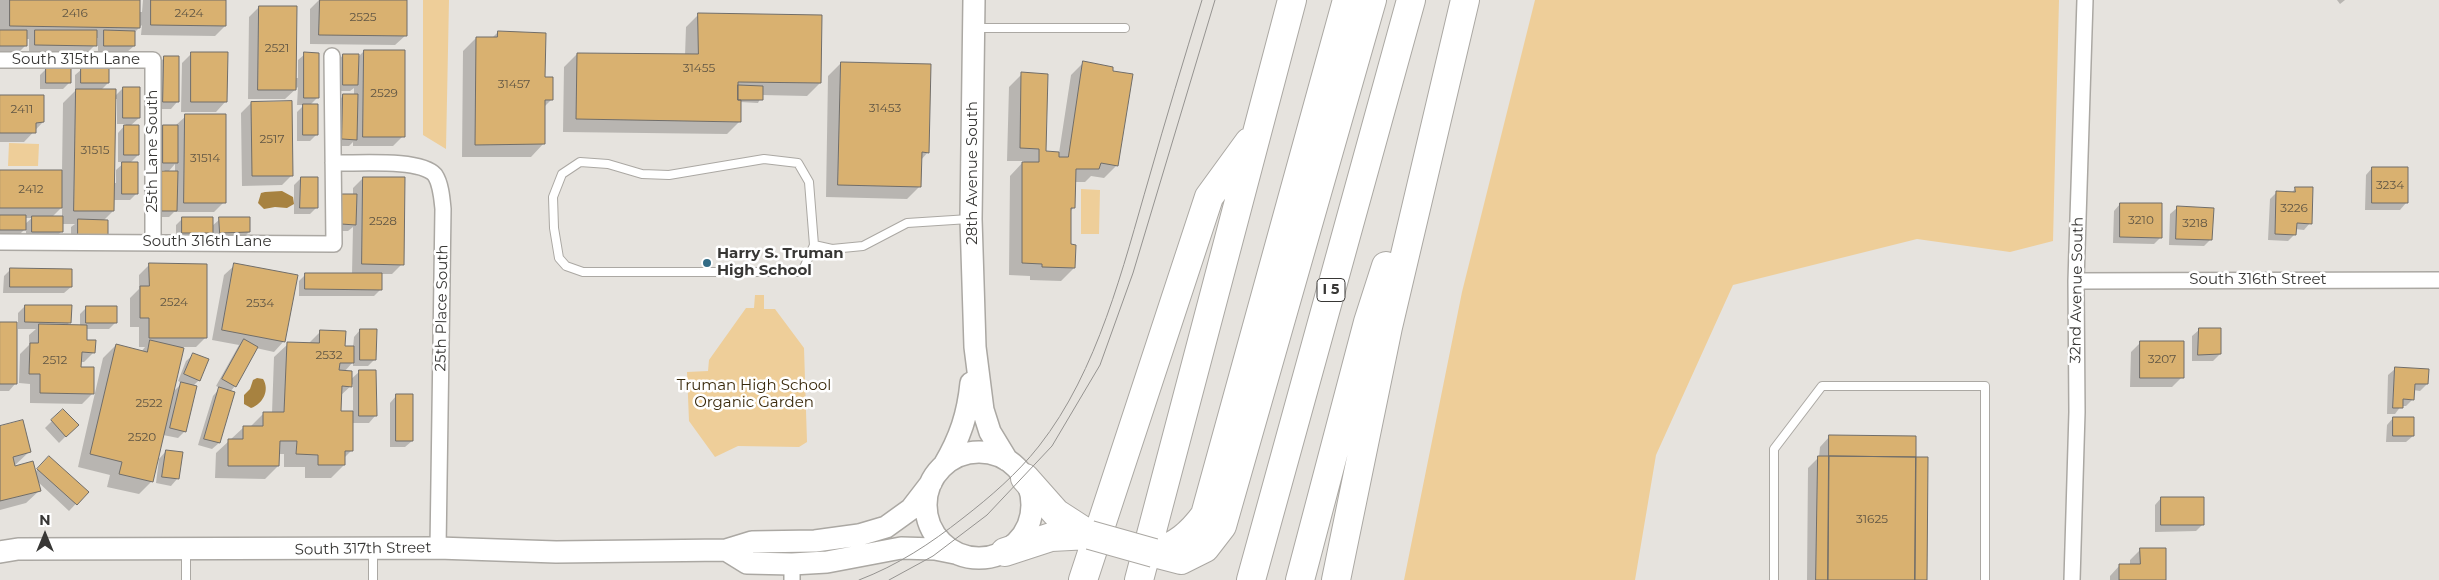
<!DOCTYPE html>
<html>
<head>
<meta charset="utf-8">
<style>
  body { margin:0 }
  #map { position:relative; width:2439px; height:580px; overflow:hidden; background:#e6e3de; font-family:Montserrat,sans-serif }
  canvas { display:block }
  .north { position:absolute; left:20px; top:510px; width:50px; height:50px; -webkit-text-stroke:4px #fff; paint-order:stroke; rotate:0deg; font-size:14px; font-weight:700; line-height:20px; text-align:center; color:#383735 }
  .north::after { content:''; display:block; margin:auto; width:18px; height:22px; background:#383735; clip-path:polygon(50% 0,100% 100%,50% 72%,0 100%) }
</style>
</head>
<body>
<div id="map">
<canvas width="2439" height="580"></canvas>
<div class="north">N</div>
</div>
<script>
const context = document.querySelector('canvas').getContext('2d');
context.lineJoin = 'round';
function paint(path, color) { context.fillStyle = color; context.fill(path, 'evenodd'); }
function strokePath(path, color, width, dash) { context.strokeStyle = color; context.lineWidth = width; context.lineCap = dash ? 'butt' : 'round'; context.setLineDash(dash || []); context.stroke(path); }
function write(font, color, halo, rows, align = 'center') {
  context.font = font + ' Montserrat,sans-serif'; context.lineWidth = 5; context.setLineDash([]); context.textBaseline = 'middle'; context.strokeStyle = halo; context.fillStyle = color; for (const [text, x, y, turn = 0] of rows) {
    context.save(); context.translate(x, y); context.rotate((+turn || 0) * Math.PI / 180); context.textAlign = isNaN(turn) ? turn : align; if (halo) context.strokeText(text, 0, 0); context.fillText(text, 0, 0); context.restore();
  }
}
paint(new Path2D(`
  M423,0H449L446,149L423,135Z
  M1535,0H2059L2053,241L2010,252L1917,239L1733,285L1656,455L1635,580H1404L1462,292Z
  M9,143L39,144L38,166H8Z
  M1081,189L1100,190L1099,234H1081Z
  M755,295H764V309H775L804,348L807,442L799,447L738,446L715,457L689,421L687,372L708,371L709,360L746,308H754Z`), '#eece99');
paint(new Path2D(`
  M265,192L282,191L293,197L294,204L287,208L275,207L264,209L258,203L261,193Z
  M257,378L263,379C270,390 263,404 251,408L244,404V395L250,389L253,380Z`), '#a78240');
paint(new Path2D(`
  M0,0H139V12H142L143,0H225V26L215,36L141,35L142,25L134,33V46L127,52H98V38H95V45L88,52L29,51V39H26V45L19,52H0Z
  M319,0H406V35L395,45L310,44V9Z
  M2337,0H2345L2340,4Z
  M259,7L295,78H298V60L305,54L317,98L310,105L317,134L310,141H297V112L304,105H297L298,87L285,99H248L249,17Z
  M699,14L820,83L807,96L762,95L758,103L740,102V121L727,134L563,132L564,67L577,54L685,56L686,27Z
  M498,32L544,78L552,99L544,107V143L531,157H462L463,51L476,38H492Z
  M364,51L403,136L393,146H353V142L349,146H336L337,102L344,95H354V88L350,91H336L337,62L343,55L357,58Z
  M192,53L226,101L216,112H181L182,63Z
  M164,58L177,102L171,109H157L158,64Z
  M1084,62L1117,165L1104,178L1091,176L1085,182H1075L1074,207L1070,212V245L1074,268L1061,281L1030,280V276L1009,275L1010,176L1024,161H1007L1009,87L1022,74L1045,152L1059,153L1071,75Z
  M841,63L928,152L921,160L920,186L907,199L826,197L828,76Z
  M47,68L69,83L63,89H40V75Z
  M82,69L108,83L101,90L114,97L123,88L139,118L130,126L138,155L129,164L137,193L130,200H113V211L103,221L71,242V227L75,224H61V232L54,238H26V228L18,236H0V171H62L63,103L77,89H75V75ZM114,99H117V124H126L118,133V162H125L116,170V183H113ZM62,207V217H52ZM25,218H32L25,224Z
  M0,96L43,122L24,142H0Z
  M251,103L292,175L282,185L242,186L241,113Z
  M186,116L224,202L214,212H174L169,217H156V179L165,170H157V133L164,126H175ZM175,164V172H168Z
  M2372,168L2406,203L2400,210H2365L2366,175Z
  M301,178L317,207L310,214H294V185Z
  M363,178L402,264L392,274H381V289L374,296H299V281L306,274H352L353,227L348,231H335L336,202L342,195H353V188Z
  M2296,188L2310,223L2304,230L2295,229V234L2288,241L2268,240L2270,199L2277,192L2291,193Z
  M2120,204L2161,237L2154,244L2113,243L2114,211Z
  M2177,208L2211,239L2204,246L2169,245L2170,214Z
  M183,218L211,227L220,219L249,232L242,239H213V231L205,239H176V225Z
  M149,265L206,337L196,347H183L173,392L182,383L178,381L186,361L193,355L199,380L193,386L185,431L178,438L163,435L152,481L139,494L107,487L110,475L78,467L103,358L116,345L141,352L145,347H139V327H130V298L139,289V275Z
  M235,265L284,341L274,352L256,348L235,386L230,392L219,443L212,449L198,445L213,396L220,388L216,386L239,345L212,340L224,275Z
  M10,270L71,287L64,293H3L4,276Z
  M25,306L70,322L66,326H80V314L87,307L116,322L109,329H86V341L94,352L84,362H80V368L92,394L82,404L30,403V384L19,383L20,354L29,345V335L36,329H18V313Z
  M0,324L15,384L9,391H0Z
  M360,330L375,359L368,366H353V362L344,372L350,380L359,372L375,416L369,423H352V450L344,458V465L331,478H305V467H284V454H278V466L265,479L215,478L216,453L244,427L251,426L264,413H272L274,357L288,344H308L320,332L344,347L353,348L354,337ZM353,384V412H340V396Z
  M2199,330L2220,354L2213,361H2192V336Z
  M2141,342L2182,377L2172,387H2130L2131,352Z
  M2395,369L2427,384L2420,391L2413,390V399L2406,406H2401L2395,414H2387L2388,375Z
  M396,396L412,441L405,447H390V403Z
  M63,410L77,425L59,443L45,428Z
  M2393,418L2413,436L2406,442H2386L2387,425Z
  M0,427L30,451L13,467L35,472L49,458L87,492L69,511L37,481L40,490L26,503L0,510Z
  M1830,436L1915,459L1926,580H1807L1808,468L1819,457L1820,447Z
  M166,451L177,479L171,486L156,483L159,459Z
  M2161,498L2203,524L2196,531L2155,532V505Z
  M2141,549L2165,580H2110V576L2120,565L2130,566V560Z`), '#0003');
const building = new Path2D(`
  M10,0H140V28L10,26Z
  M151,0H226V26L151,25Z
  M320,0H407V36L319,35Z
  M259,6H297L296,90H258Z
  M698,13L822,15L821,83L738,82V100H741V122L576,119L577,53L698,54Z
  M0,30H27V46H0Z
  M35,30H97V46L35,45Z
  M104,30L135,31V46H104Z
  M498,31L546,33L545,77H553V100H545V144L475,145L476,37H497Z
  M364,50H405V137H363Z
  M191,52H228L227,102H191Z
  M304,52L319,53V98H304Z
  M343,54H359L358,85H343Z
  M164,56H179V102H163Z
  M1083,61L1113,67V71L1133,74L1118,166L1101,163L1099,169H1076L1075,208H1071V244L1076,245L1075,268L1042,267V264L1022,263V162H1039V149L1020,148L1021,72L1048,74L1046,151L1059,152V157H1068Z
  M841,62L931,64L929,153L922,152L921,187L838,185Z
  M46,67H71V83H46Z
  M81,67L109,68V83H81Z
  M738,85L763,86V100H738Z
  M123,87H140V118H123Z
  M76,89H116L114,211H74Z
  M343,94H358L357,140L342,139Z
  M0,95H44V122L36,123V133H0Z
  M292,101L293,176H252L251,102Z
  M303,104H318V135H303Z
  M185,114H226V203H184Z
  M124,125H139V155H124Z
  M163,125H178V163H163Z
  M122,162H138V194H122Z
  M2372,167H2408V203H2372Z
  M0,170H62V208H0Z
  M162,171H178L177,211H162Z
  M301,177H318V208H300Z
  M363,177H405L404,265L362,264Z
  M2295,187H2313L2312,224L2297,223L2296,235L2275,234L2276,191L2295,192Z
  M342,194H357L356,225L341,224Z
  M2120,203H2162V238L2120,237Z
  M2177,206L2214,208L2212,240L2176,239Z
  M0,215H26V230H0Z
  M32,216H63V232H32Z
  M182,217H213V233H182Z
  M219,217H250V232L220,233Z
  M78,219L108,220V236H78Z
  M149,263L207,264V338H149V318H140V286H149Z
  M234,263L298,275L285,342L222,330Z
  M10,268L72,269V287H10Z
  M305,273H382V290L305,289Z
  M25,305H72L71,323L25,322Z
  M86,306H117V323H86Z
  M0,322H17V384H0Z
  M39,324L87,325V340H96L95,353L82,352L81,367H94V394L40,393V374H29L30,343H38Z
  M2199,328H2221V354L2198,355Z
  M360,329H377L376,360H360Z
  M320,330L346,331L345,346H354V363H340L339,370L352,371V387L342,386L341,411H353V451H345V465H318V455L296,454L297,441H280L279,466H228V439H243V426H263V412H284L287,342L319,343Z
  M244,339L258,347L236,387L222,379Z
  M150,340L184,348L153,482L119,474L122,462L90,454L116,344L147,352Z
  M2140,341H2184V378H2140Z
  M193,353L209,359L200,381L184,374Z
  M2395,367L2429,369L2428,384H2415L2414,400L2403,399V408H2393Z
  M359,370H376L377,416H359Z
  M181,382L197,386L186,432L170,428Z
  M219,387L235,392L220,443L204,439Z
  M396,394H413V441H396Z
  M63,409L79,425L66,437L51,420Z
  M2393,417H2414V436H2393Z
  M23,420L31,452L13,457L15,466L33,461L41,491L0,501V426Z
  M1829,435L1916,436V457L1829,456Z
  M166,450L183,452L179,479L162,477Z
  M49,456L89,492L77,505L37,469Z
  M1818,456H1829L1828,580H1816Z
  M1829,456L1916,457L1915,580H1828Z
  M1916,457H1928L1927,580H1915Z
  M2161,497H2204V525H2161Z
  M2140,548H2166V580H2119V564H2140Z`);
paint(building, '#d9b170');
strokePath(building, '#706d69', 1);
const lane = new Path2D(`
  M976,28H1125
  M814,245L802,272H583L566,266L559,258L554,228L553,197L562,174L580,162L608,164L642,174L669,175L764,159L798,163L809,182L814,245L832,249L863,246L907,223L969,219
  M186,550V580
  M373,580V550
  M1774,580V449L1822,386H1985V580`);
const street = new Path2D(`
  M0,60H153V242
  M333,163C355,164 420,158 435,175C441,184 442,199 443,209L438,548
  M0,242L334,244L332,56
  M2076,281L2439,280
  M792,564V580
  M2072,580L2077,412L2076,281L2085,0`);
const secondary = new Path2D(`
  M974,0L971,219L975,347L983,410L990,432L1007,460
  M926 505a53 53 0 1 1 106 0a53 53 0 1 1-106 0Z
  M944,465C960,438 968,414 971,383
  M726,550L747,563L792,564L827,562L901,548L935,549L955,553
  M0,552L18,549L438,548L556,552L726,550L752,542L815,541L859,535L886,527L911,509L931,483`);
const highway = new Path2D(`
  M1025,478L1056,513L1090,535
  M1005,552L1051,537L1090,535
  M1154,553L1181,560L1205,548L1222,526L1372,0
  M1154,553C1177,546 1191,534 1205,515L1347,0
  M1083,580L1209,197L1249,142
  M1139,580L1292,0
  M1251,580L1411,0
  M1300,580L1368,322L1386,266
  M1336,580L1388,327L1465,0`);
strokePath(lane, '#aba8a3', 10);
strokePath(street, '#aba8a3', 18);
strokePath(secondary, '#aba8a3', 24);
strokePath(highway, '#aba8a3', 30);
strokePath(lane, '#fff', 8);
strokePath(street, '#fff', 15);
strokePath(secondary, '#fff', 21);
strokePath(highway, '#fff', 28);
strokePath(new Path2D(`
  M859,580C898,565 930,544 963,518C990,497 1017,474 1039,446C1098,371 1123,267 1149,178C1166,118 1184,59 1202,0
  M889,580L933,556L987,515L1052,446L1100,365L1133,273L1215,0`), '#959390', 1);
const highwayBridge = new Path2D(`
  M1090,535L1154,553`);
strokePath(highwayBridge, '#aba8a3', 30, []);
strokePath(highwayBridge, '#fff', 28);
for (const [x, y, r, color] of [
  [707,263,5,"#336c85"]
]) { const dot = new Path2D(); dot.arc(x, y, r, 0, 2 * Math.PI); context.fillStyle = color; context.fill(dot); strokePath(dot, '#fff', 2); }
write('12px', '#605644', null, [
  ["2416",75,13],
  ["2424",189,13],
  ["2525",363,17],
  ["2521",277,48],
  ["31455",699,68],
  ["31457",514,84],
  ["2529",384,93],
  ["31453",885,108],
  ["2411",22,109],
  ["2517",272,139],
  ["31515",95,150],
  ["31514",205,158],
  ["3234",2390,185],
  ["2412",31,189],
  ["3226",2294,208],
  ["3210",2141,220],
  ["2528",383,221],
  ["3218",2195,223],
  ["2524",174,302],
  ["2534",260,303],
  ["2532",329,355],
  ["3207",2162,359],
  ["2512",55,360],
  ["2522",149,403],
  ["2520",142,437],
  ["31625",1872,519]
]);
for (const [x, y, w] of [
  [1331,290,28]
]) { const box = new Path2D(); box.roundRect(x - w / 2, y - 11.5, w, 23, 4); context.fillStyle = '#fff'; context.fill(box); strokePath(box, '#383735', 1); }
write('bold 14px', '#383735', null, [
  ["I 5",1331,290]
]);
write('15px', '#383735', '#fff', [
  ["South 315th Lane",76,60],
  ["25th Lane South",153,151,-90],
  ["28th Avenue South",973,173,-90],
  ["South 316th Lane",207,242],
  ["South 316th Street",2258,280],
  ["32nd Avenue South",2077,290,-89],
  ["25th Place South",442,308,-89],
  ["South 317th Street",363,549,-1]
]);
write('bold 15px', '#383735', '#fff', [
  ["Harry S. Truman",717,254],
  ["High School",717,271]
], 'left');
write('15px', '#3a2a0c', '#fff', [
  ["Truman High School",754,386],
  ["Organic Garden",754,403]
]);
</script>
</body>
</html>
